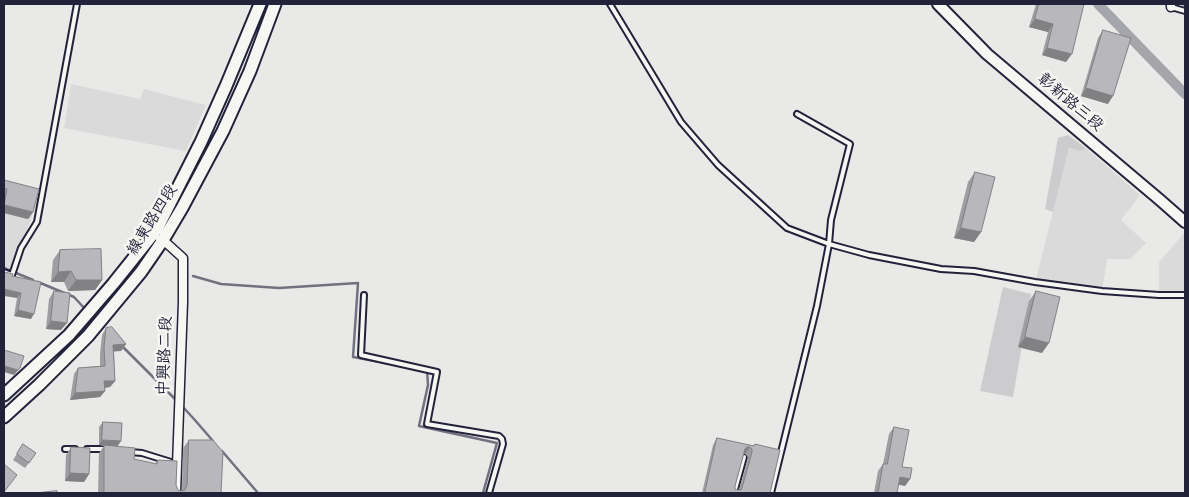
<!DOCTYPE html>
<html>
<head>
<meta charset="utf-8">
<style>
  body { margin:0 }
  #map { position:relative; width:1189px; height:497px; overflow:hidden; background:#e9e9e7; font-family:Dekko,sans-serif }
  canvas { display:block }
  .frame { position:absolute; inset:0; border:5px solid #22223b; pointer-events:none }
</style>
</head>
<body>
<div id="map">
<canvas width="1189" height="497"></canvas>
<div class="frame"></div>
</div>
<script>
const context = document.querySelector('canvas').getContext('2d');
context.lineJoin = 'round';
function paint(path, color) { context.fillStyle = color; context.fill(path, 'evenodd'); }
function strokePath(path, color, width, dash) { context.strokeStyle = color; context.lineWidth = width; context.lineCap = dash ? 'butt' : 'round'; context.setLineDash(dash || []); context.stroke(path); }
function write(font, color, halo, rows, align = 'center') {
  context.font = font + ' Dekko,"LXGW WenKai TC",sans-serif'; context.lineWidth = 5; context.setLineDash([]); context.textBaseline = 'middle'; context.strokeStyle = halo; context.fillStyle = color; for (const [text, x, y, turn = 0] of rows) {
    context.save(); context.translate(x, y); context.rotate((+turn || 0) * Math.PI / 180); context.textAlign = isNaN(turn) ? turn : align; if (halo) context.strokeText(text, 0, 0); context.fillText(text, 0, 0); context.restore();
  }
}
paint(new Path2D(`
  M71,84L140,99L144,89L206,105L186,151L64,128Z
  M1069,148L1081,151L1086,148L1140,195L1121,220L1146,243L1130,259H1107L1102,291L1057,287H1034Z
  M4,186L39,195L14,269L4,267Z
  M1184,233L1185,234V295H1159V262Z`), '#dadada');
paint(new Path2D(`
  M1068,135L1086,148L1081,151L1069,148L1053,212L1045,209L1058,138Z
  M1003,287L1031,294L1013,397L980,391Z`), '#ccccce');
strokePath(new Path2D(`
  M4,268L33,280
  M193,276L221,284L279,288L358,283L353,357L396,365
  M38,282L74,297L86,310
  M122,346L178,402
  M426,370H427L428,385L419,426L497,443L483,493
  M182,406L194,419L213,441
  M222,451L258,493`), '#71717f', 2.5);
strokePath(new Path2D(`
  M1098,4L1185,94`), '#a5a5ac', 10);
const service = new Path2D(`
  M610,4L681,122L718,165L787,228L829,244L869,255L941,269L974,271L1035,282L1102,291L1159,295H1185
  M1171,7L1185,11
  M4,272L12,275L21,248L37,222L77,4
  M364,295L361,355L437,372L427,424L499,436L502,439L503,444L489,493
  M65,449H75
  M87,449H105
  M130,452L142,453L171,462
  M734,493L744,457
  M771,493L817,306L829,244L831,220L850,144L797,114`);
const minor = new Path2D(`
  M1171,7V4
  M160,239L163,240L183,258V302L176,493`);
const tertiary = new Path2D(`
  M938,4L987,54L1160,200L1185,222`);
const secondary = new Path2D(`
  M4,395L69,335L113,284L157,229L201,142L226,86L260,4
  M4,417L39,385L88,336L141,272L163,240L182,208L223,131L250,71L275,4`);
strokePath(service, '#22223b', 8);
strokePath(minor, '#22223b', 11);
strokePath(tertiary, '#22223b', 14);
strokePath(secondary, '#22223b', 15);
strokePath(service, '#f6f6f2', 4);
strokePath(minor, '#f6f6f2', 8);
strokePath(tertiary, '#f6f6f2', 10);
strokePath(secondary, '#f6f6f2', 11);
paint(new Path2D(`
  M1036,4H1084L1066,62L1042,55L1048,32L1029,27Z
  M1103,30L1108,104L1081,96L1098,38Z
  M975,172L981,232L974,242L954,238L968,182Z
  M4,180L33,212L28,219L4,213Z
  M60,250L102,280L95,290L68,291L64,282H51L53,260Z
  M12,276L41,282L31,319L14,316L17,298Z
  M54,291L61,330L46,329L49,299Z
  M1036,291L1042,353L1018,347L1029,301Z
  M106,328L126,344L121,351H114L115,381L110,387L105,388V391L100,397L70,400L74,374L78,368L100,366V354L102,335Z
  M103,422L121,441L117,446L134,459L155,464L158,460L178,490L181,491L182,490L183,448L189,440L221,493H98L99,453L104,446L99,445V427Z
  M894,427L902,467L910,479L905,486L899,484L897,493H874L878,471L883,464L889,434Z
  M717,438L754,446L755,444L770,493H702L713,445ZM744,454H745L747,456L748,458L739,490H738L735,489V486Z
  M23,444L36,453L25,468L13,460Z
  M71,447L89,474L84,482L65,481L66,455Z`), '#9e9ea2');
paint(new Path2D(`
  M1177,4H1185V6Z
  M1035,19L1053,24L1048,32L1029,27Z
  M1047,48L1072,54L1066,62L1042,55Z
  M1086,88L1113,96L1108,104L1081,96Z
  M4,205L33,212L28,219L4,213Z
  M961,228L981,232L974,242L954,238Z
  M71,271L64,282H51L58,272Z
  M76,280H102L95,290L68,291Z
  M4,289L21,293L17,298L4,296Z
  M18,310L34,314L31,319L14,316Z
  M51,321L67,323L61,330L46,329Z
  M1025,337L1049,343L1042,353L1018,347Z
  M126,344L121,351L109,352L113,345Z
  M4,366L20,368L14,375L4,372Z
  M104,381H115L110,387L99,388Z
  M105,391L100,397L70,400L75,393Z
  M102,440L121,441L117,447L99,445Z
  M747,447H750L745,454H743L741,456Z
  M70,473L89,474L84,482L65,481Z
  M900,477L910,479L905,486L895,484Z`), '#818184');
const building = new Path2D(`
  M1039,4H1084L1072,54L1047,48L1053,24L1035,19Z
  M1103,30L1131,38L1113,96L1086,88Z
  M975,172L995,177L981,232L961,228Z
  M4,180L39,189L33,212L4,205L7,189L4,188Z
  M101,249L102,280H76L71,271L58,272L60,250Z
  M4,272L13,274L12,276L41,282L34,314L18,310L21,293L4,289Z
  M54,291L70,293L67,323L51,321Z
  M1036,291L1060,297L1049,343L1025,337Z
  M112,327L126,344L113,345L115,381H104L105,391L75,393L78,368L105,366L104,347L106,328Z
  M4,350L24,356L20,368L18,370L4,366Z
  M103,422L122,423L121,441L102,440Z
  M894,427L909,430L902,467L912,468L910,479L900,477L897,493H878L883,464H887Z
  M717,438L754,446L755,444L780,450L770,493H705ZM747,447H750L752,449V452L742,488L741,490H738L735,489V486L745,449Z
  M189,440H213L223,452L221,493H104V445L135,448L134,459L157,464L158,460L177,461L176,485L178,490L181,491L185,490L187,485Z
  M23,444L36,453L29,463L17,454Z
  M71,447L90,448L89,474L70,473Z
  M4,464L17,475L4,492Z
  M57,491V493H36Z`);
paint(building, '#b8b8bc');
strokePath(building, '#818184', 1);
write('16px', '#22223b', '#f6f6f2', [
  ["彰新路三段",1069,104,40],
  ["線東路四段",154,221,-58],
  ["中興路二段",167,356,-88]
]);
</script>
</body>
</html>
